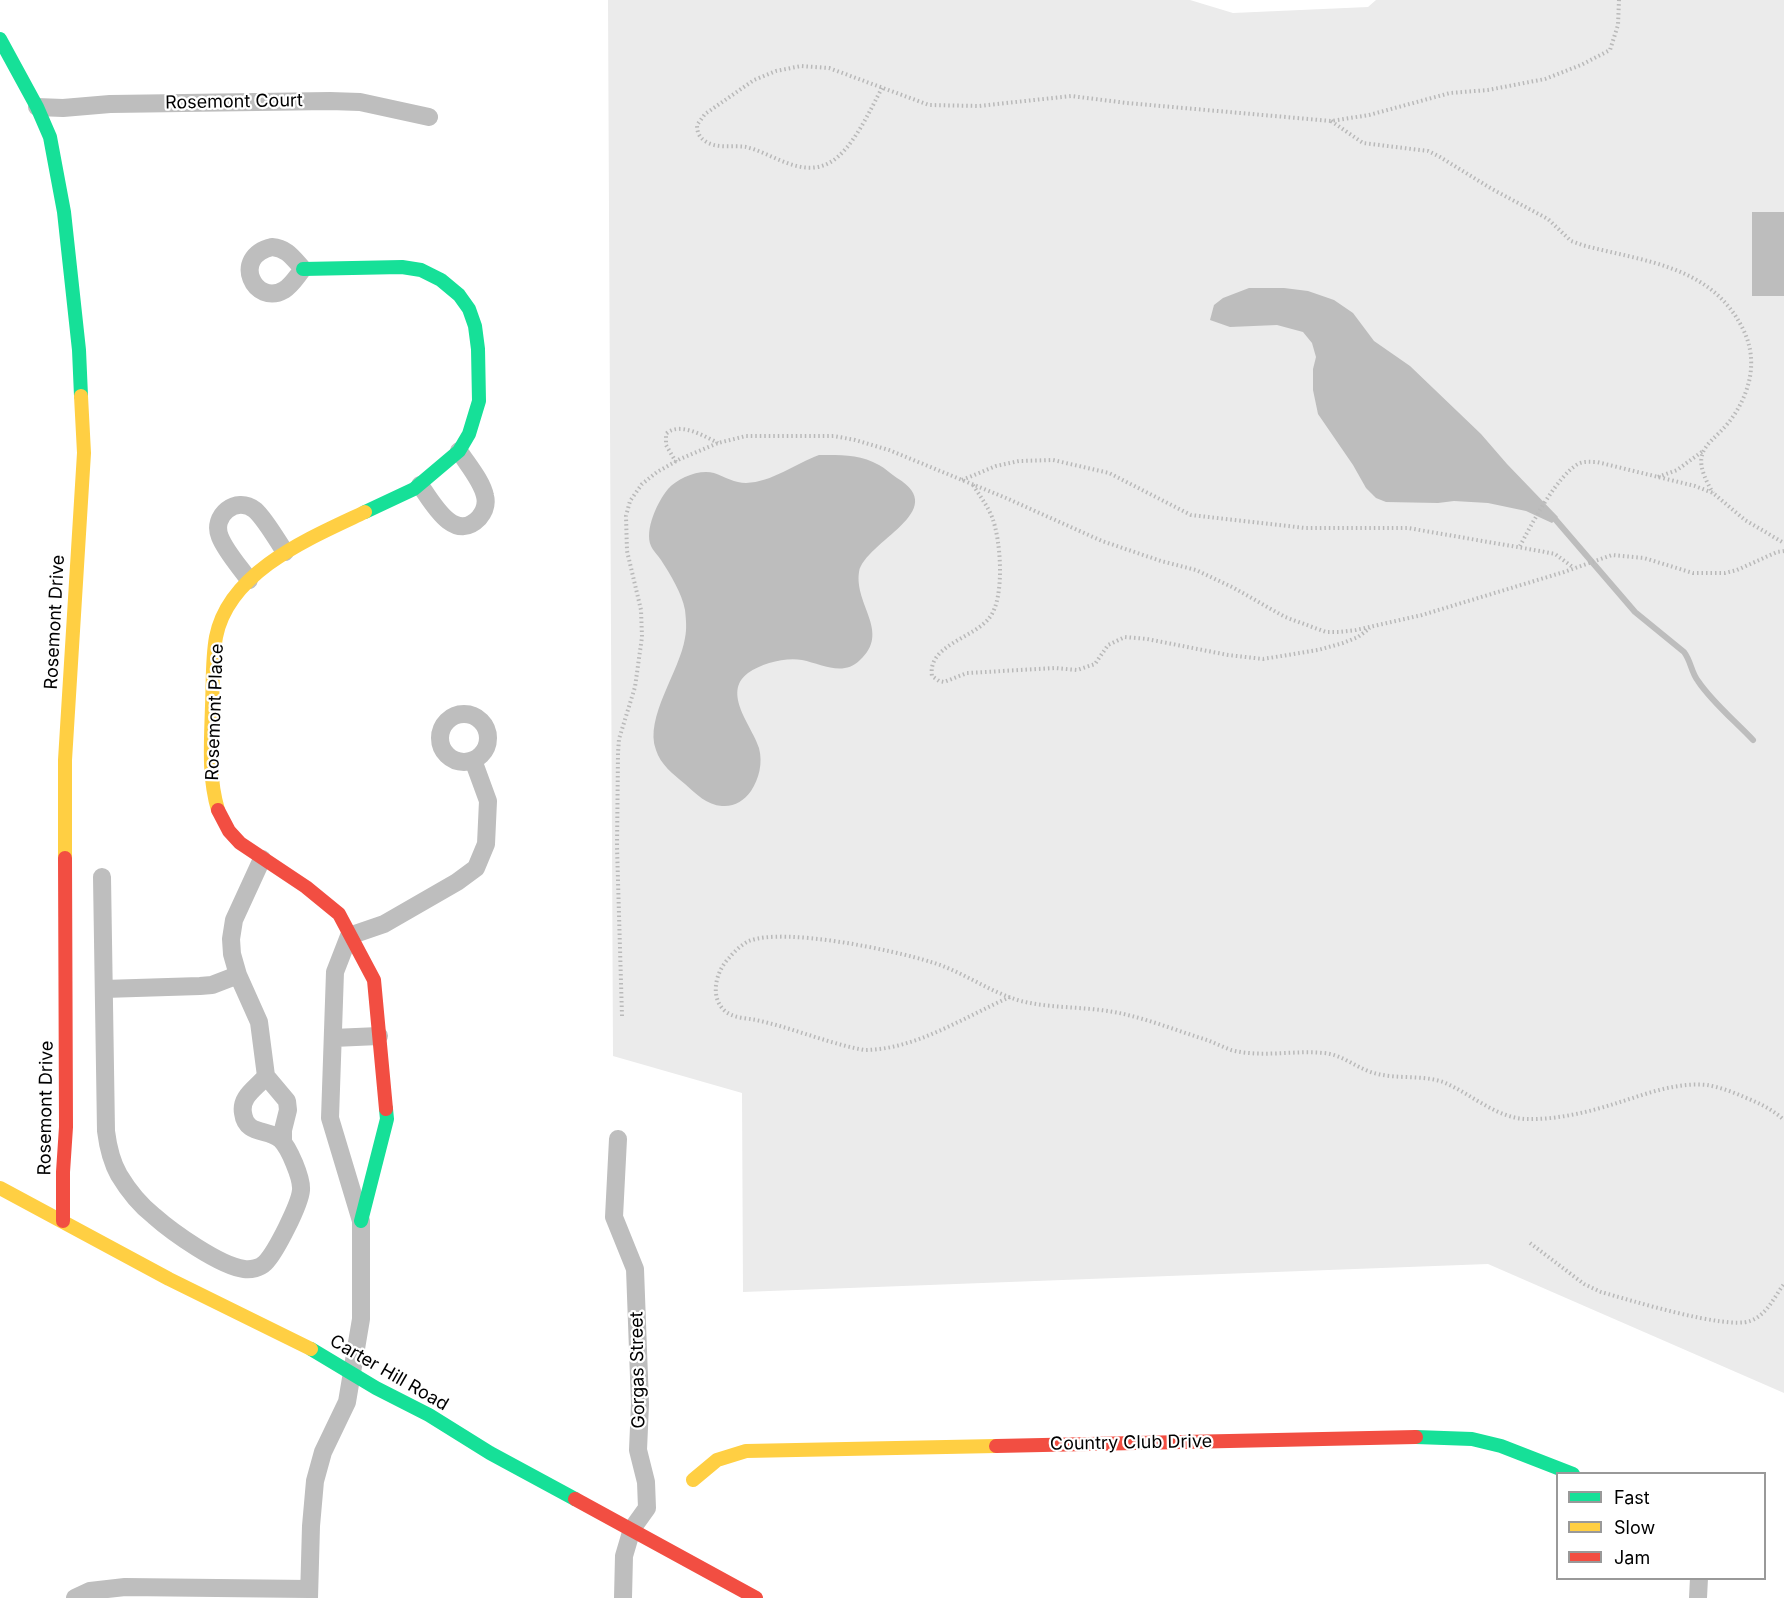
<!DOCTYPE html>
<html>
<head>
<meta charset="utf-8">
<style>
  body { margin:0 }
  #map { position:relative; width:1784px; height:1598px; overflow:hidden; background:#fff; font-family:Inter,sans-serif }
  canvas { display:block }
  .legend { position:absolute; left:1556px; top:1472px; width:210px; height:108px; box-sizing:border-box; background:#fff; border:2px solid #999; margin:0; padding:8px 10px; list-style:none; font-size:18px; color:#000 }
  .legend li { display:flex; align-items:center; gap:12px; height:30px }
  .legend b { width:30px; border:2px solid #999 }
</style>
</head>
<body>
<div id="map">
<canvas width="1784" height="1598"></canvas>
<ul class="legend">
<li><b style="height:8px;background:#16e098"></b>Fast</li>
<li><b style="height:8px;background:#ffcf43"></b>Slow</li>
<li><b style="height:8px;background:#f24e42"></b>Jam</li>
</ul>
</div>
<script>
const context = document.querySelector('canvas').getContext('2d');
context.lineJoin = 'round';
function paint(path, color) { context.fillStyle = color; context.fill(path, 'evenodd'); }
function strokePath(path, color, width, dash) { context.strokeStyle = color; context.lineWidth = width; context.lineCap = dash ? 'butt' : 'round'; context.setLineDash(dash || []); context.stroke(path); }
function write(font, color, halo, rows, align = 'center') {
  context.font = font + ' Inter,sans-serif'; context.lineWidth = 4.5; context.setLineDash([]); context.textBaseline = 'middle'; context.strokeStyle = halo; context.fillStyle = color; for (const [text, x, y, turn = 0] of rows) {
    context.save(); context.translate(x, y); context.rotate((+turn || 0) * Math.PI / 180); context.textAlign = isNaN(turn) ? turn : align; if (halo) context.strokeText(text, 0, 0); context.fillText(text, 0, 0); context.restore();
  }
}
paint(new Path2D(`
  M608,0H1190L1233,13L1368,7L1376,0H1784V1393L1488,1264L743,1292L742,1093L613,1056Z`), '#ebebeb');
paint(new Path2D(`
  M1752,212H1784V296H1752Z
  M1249,288H1284L1308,291L1334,300L1353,313L1374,341L1410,366L1481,434L1507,464L1558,517L1552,523L1526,511L1488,503L1454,501L1438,503L1386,502L1376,498L1366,488L1353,465L1318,414L1313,390V369L1316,357L1312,343L1303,332L1277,325L1230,327L1210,320L1214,305L1223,298Z
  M819,455C840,455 860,454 879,465C885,468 891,474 897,478C952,511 865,541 859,572C854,605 891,632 860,660C843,677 822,664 802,660C786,657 762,663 748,673C721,693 753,727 759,748C763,763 759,779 751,791C744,801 734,807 722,806C707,805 696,794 685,784C674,775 660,764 656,750C644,718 680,671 685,638C687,629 686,619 685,610C682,593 670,574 661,560C658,555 653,551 651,546C644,530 658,501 668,489C678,478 699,469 714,473C725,477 735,483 746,483C772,482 795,464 819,455Z`), '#bdbdbd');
strokePath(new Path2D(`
  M1555,519L1635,612L1684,652C1691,661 1691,672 1698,681C1712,702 1735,721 1753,740`), '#bdbdbd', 6);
strokePath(new Path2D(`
  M882,88C870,110 852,151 829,163C801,178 772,153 746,147C733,145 716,149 705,141C699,137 697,132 697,125L705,114L754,80L776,71L801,66L829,68L929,105L979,106L1071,96L1127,103L1331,121L1369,115L1450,93L1488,90L1545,79L1581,65L1610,50L1618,25L1619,0
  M1331,121L1363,143L1428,151L1440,157L1492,189L1548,219L1571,241L1582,245C1645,262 1711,265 1743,329C1757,357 1752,386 1736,412C1715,447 1684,444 1713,493
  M676,462L666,445V434C679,421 704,436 718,443
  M1658,477L1677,470L1703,451
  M962,480L996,466L1019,461L1053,460L1109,473L1191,515L1305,528H1408L1540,551L1555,554L1574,568
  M973,485C980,496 987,505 992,517C1001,540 1005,597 990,617C975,638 927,645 932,676L939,681L944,682L967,673L1055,668L1077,670L1095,664L1108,645L1125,637L1147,639L1228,655L1263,659L1318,650L1343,643L1358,637L1370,628
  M1520,546C1531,525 1557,476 1578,464C1584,461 1590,462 1597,462L1695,486L1713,493L1745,520L1784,543
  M1010,997C964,1017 915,1050 864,1050C827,1043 793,1028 756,1020C746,1018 733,1018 725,1011C709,997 716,971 729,958C734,952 742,944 749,941C784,927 893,950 931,962C962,971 989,992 1021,1001C1053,1009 1086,1006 1119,1013C1148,1019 1178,1031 1207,1040C1215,1043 1223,1047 1231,1050C1262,1058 1292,1050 1323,1053C1343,1054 1358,1070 1378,1074C1398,1079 1423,1075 1443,1082C1470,1093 1496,1118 1526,1119C1556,1120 1589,1112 1617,1103C1646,1094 1676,1082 1707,1085C1719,1087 1733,1092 1744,1097C1759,1103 1772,1109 1784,1120
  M622,1016L617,847L618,753L619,739L635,687L642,637L641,610L627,551L626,516L630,501L642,484L657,472L680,459L718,443L746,436H834L855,440L889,450L1006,498L1102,541L1161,561L1196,570L1234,588L1285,617L1326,632H1339L1356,630L1422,615L1564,572L1612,555L1644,558L1693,573H1725L1737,570L1777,552L1784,551
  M1530,1243L1584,1284L1601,1292C1630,1300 1726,1330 1750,1321C1767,1315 1774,1297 1784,1284`), '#b9b9b9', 4, [1.5, 3]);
strokePath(new Path2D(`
  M37,107L63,108L110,104L330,101L360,102L429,117
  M272,247C287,248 293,258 303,269C297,276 292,285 284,290C255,307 230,257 272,247Z
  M420,485C432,502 454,544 479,518C484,512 487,504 485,496C482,481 468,465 459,451
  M249,580C240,567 226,552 220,537C211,516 236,495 255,510C265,519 277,540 285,552
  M440 738a24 24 0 1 1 48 0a24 24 0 1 1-48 0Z
  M262,859L234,920L231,939L232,954L238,975L259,1022L266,1076L287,1101L288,1110L283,1130V1141
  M102,877L106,1131C108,1147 111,1161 119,1175C128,1190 140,1205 154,1216C172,1232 220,1266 244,1269C251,1270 260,1268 265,1263C276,1252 300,1204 301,1190C302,1178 289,1148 281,1140C268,1128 246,1136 243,1113C240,1096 257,1088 266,1076
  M104,989L200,986L212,985L238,975
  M333,1038L379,1036
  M618,1139L614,1217L635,1269L640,1404L638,1450L646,1482L647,1508L632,1529L624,1556L623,1598
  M75,1598L90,1591L125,1587L309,1589
  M309,1598L311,1526L315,1481L323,1452L347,1402L361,1319V1221L330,1118L335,972L349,936L384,924L457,882L476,868L486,844L488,801L473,760
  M1698,1598L1699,1578`), '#bebebe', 18);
strokePath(new Path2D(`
  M0,39L37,107L50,137L64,212L79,350L81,396
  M303,269L402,267L421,270L441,280L459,295L469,309L475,326L478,349L479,401L469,434L459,451L414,489L365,512
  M361,1221L387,1119L386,1109
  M311,1349L376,1388L429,1415L490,1453L575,1499
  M1416,1437L1472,1439L1501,1446L1573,1474`), '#16e098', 14);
strokePath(new Path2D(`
  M218,810C208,776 211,742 212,706C213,684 212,659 216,637C229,571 310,538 365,512
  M65,858V760L84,453L81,396
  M0,1188L169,1279L311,1349
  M693,1480L717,1460L746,1451L996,1446`), '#ffcf43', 14);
strokePath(new Path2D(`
  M218,810L229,831L240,843L306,887L339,914L374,980L386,1109
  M63,1221V1172L66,1127L65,858
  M996,1446L1416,1437
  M575,1499L756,1598`), '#f24e42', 14);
write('18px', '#000', '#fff', [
  ["Rosemont Court",234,102,-1],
  ["Rosemont Drive",55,622,-87],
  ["Rosemont Place",215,712,-88],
  ["Rosemont Drive",46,1108,-89],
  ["Gorgas Street",638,1370,-91],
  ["Carter Hill Road",389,1373,30],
  ["Country Club Drive",1131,1443,-1]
]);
</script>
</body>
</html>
